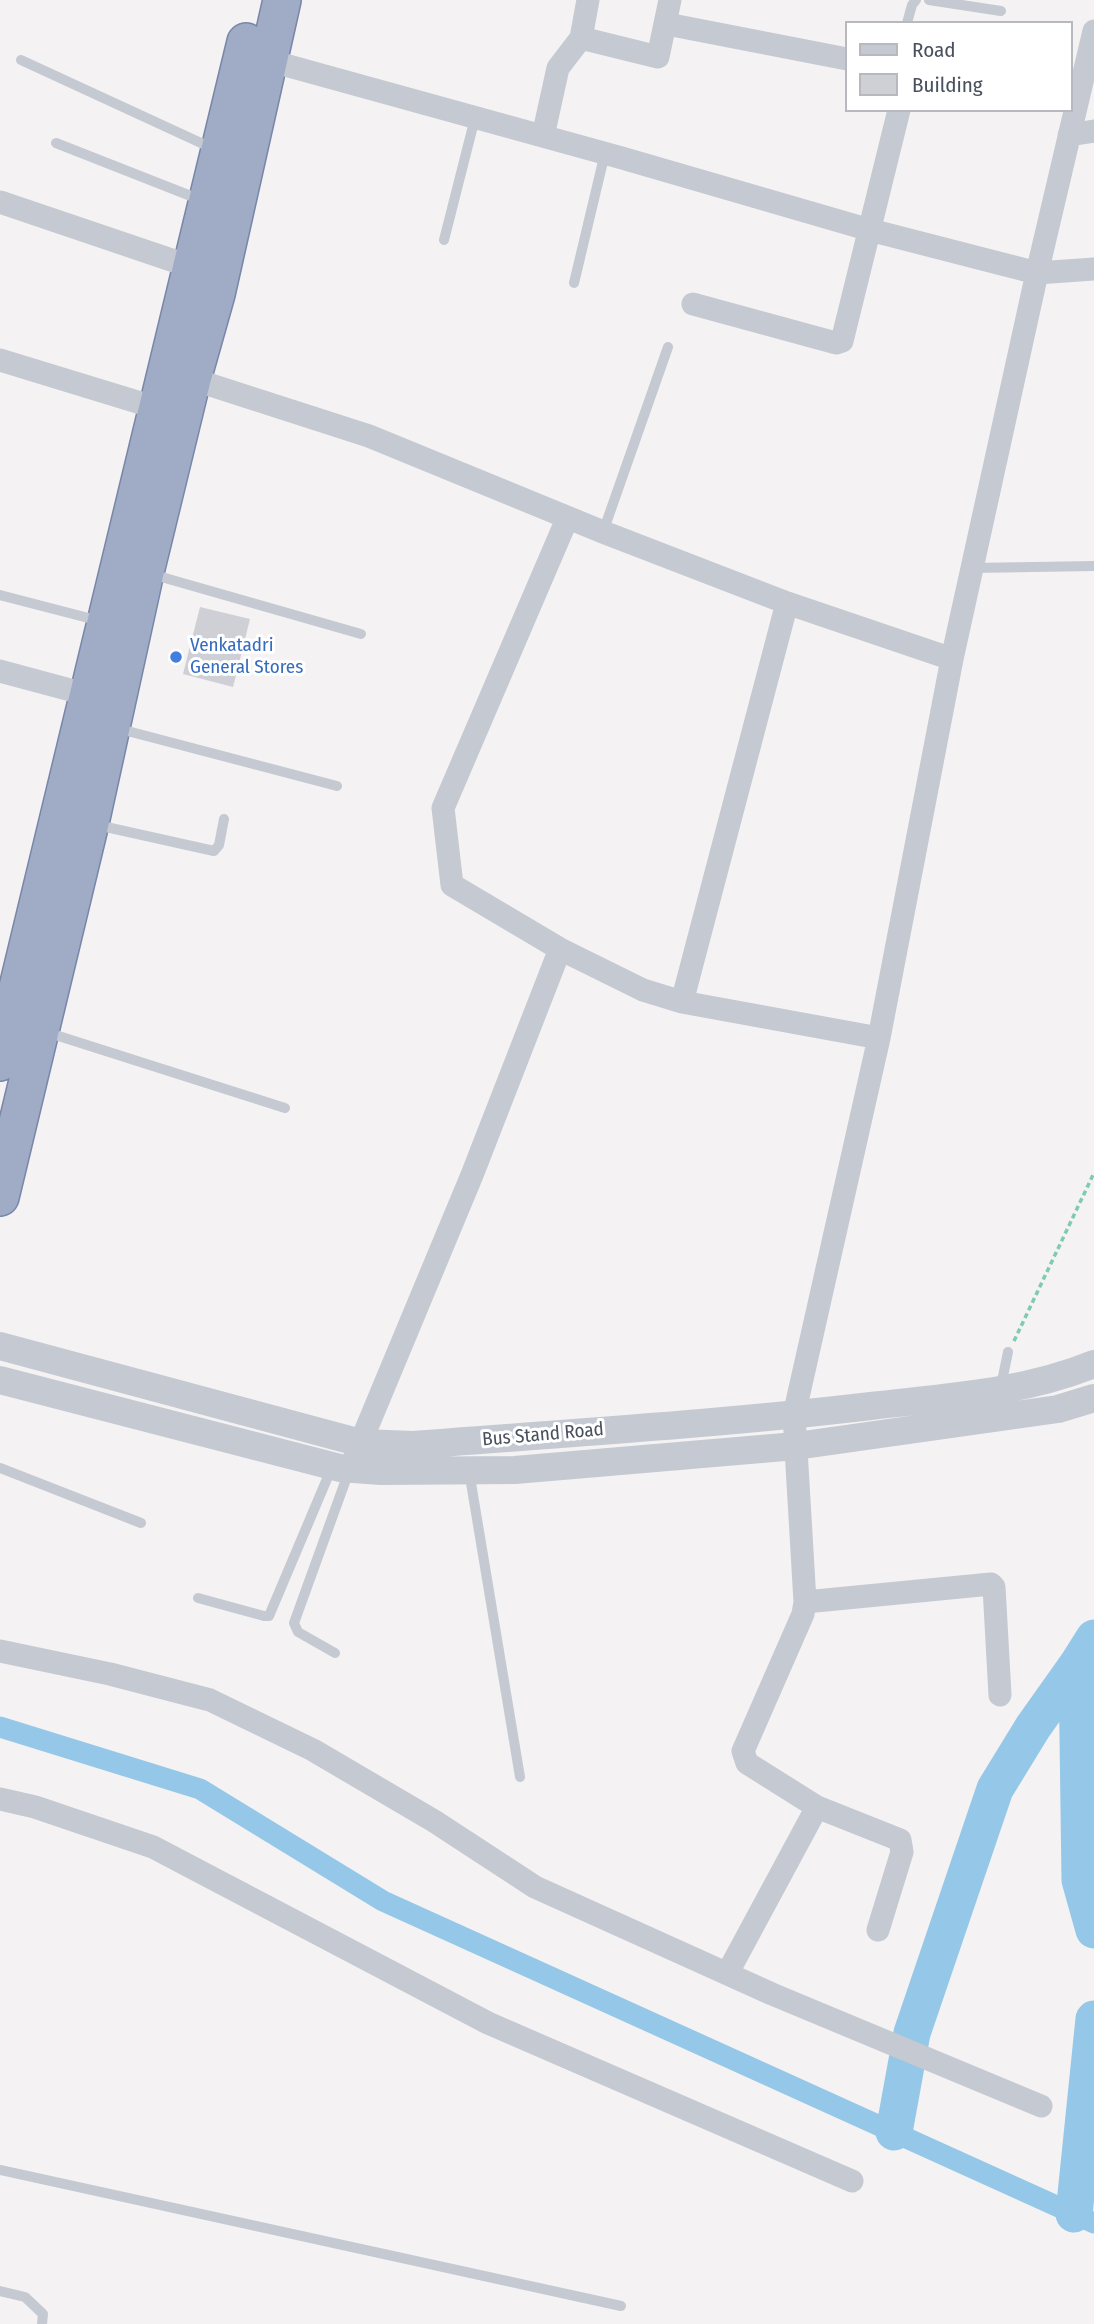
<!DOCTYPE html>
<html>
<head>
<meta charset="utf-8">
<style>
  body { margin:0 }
  #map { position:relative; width:1094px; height:2324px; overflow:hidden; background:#f4f2f2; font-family:"Fira Sans Condensed",sans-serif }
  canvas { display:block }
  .legend { position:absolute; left:845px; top:21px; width:228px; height:91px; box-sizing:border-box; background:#fff; border:2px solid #b7b9bf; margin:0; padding:9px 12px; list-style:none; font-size:21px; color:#4a515e }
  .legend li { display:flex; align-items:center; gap:14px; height:35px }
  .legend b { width:35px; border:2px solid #b7b9bf }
</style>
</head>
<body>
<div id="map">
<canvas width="1094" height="2324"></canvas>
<ul class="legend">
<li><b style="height:9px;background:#c4c9d2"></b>Road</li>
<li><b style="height:19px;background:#cfd0d6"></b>Building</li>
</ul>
</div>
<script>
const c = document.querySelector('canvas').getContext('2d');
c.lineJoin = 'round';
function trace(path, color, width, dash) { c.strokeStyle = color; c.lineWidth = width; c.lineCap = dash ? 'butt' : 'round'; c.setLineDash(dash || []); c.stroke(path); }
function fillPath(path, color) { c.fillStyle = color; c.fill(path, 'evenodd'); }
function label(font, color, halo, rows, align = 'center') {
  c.font = font + ' "Fira Sans Condensed",sans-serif'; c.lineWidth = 6; c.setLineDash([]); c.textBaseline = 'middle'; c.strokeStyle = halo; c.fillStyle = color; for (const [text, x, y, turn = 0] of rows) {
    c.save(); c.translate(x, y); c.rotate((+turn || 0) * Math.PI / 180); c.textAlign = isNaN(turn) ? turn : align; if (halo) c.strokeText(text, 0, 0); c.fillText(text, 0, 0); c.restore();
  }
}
trace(new Path2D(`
  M0,1727L200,1789L383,1901L1094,2223`), '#94c7e8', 21);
trace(new Path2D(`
  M1094,1638L1077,1665L1080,1880L1094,1930
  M894,2132L912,2033L995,1789L1033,1727L1077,1665
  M1074,2214L1094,2019`), '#94c7e8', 37);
fillPath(new Path2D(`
  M200,607L250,619L233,687L183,674Z`), '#cfd0d6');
const trunk = new Path2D(`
  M0,1062L246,42
  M0,1197L90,823L145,572L192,379L216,294L282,0`);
trace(trunk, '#7886a9', 40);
trace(new Path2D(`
  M1014,1341L1094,1173`), '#7ecab3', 3.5, [5, 3.5]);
trace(new Path2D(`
  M929,0L1001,11
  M907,23L912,5L916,0
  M21,60L214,149
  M56,143L201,200
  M444,240L475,118
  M574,283L605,153
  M603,532L668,347
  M972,568L1094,566
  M151,574L361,634
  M0,595L100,621
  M116,728L337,786
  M97,825L214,851L219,845L224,819
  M46,1032L285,1108
  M1001,1386L1008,1352
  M0,1468L141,1523
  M469,1471L520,1777
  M198,1598L264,1616H269L332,1467
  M335,1653L298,1632L294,1623L349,1471
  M0,2170L621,2306
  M0,2291L25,2297L43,2314L42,2324`), '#c4c9d2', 10);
trace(new Path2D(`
  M667,24L847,59
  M581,38L658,57L670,0
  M267,60L622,158L870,230L1037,273L1094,269
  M1069,135L1094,131
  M543,136L558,68L581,38L588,0
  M0,202L192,267
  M693,304L836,343L842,341L899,110
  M0,360L157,408
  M192,379L369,436L603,532L787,603L952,659
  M0,671L89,695
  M560,949L452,885L443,808L567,519
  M682,1002L787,603
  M879,1038L952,659L1037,273L1094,31
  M355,1456L472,1175L560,949L643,990L682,1002L879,1038L794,1415L805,1602L803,1614L743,1751L747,1763L817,1807L900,1840L902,1852L878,1930
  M805,1602L991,1584L994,1587L1000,1695
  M0,1651L110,1674L210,1700L313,1750L434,1821L535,1887L772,1994L1041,2106
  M0,1799L35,1807L153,1847L488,2023L852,2181
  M727,1974L817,1807`), '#c4c9d2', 23);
trace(new Path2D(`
  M0,1346L361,1443L413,1445C565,1433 719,1424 871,1406C947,1397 1023,1393 1094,1364
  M0,1380L340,1468L381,1471L515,1470L796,1446L1058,1409L1094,1398`), '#c4c9d2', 28);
trace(trunk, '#a0acc6', 37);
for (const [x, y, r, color] of [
  [176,657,7,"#3f7fe0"]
]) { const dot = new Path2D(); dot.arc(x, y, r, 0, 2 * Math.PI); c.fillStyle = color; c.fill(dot); trace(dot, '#fff', 2.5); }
label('19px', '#366cbe', '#fff', [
  ["Venkatadri",190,646],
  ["General Stores",190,668]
], 'left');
label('19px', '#4a515e', '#fff', [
  ["Bus Stand Road",543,1435,-5]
]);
</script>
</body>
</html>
